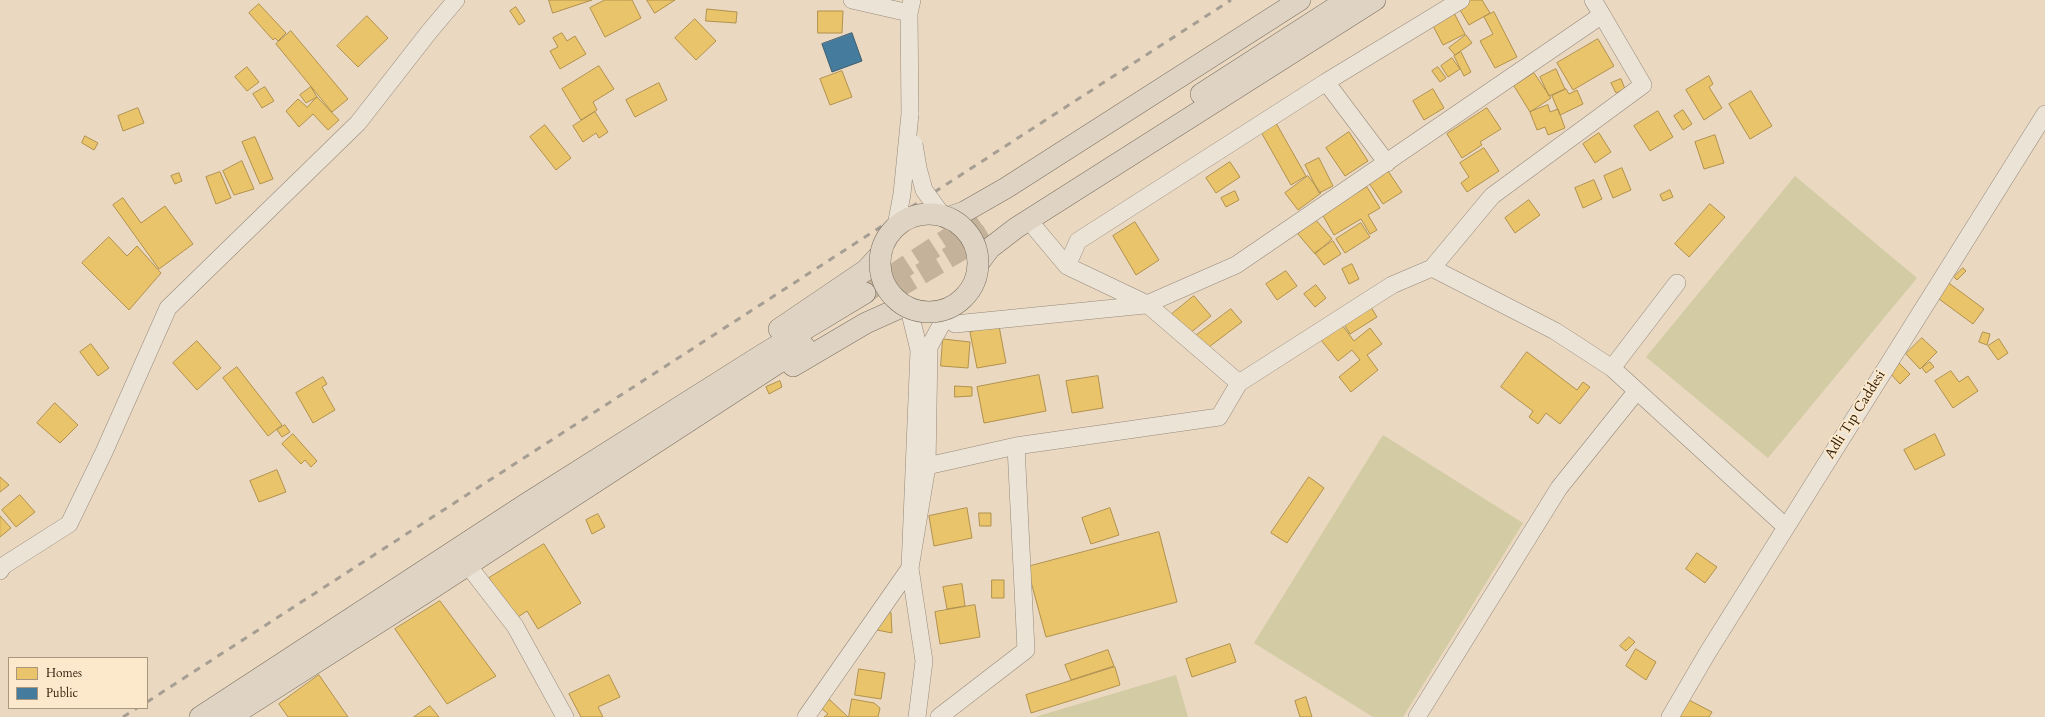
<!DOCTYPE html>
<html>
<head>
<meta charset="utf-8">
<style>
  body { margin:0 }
  #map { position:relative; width:2045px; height:717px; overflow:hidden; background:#ead8c0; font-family:Cardo,serif }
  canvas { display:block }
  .legend { position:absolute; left:8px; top:657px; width:140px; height:52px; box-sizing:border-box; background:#fce8cb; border:1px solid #a9967c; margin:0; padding:5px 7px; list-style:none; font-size:12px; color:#2d1a06 }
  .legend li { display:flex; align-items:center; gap:8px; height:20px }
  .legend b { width:20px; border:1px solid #a9967c }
</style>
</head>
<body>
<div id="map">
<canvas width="2045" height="717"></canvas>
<ul class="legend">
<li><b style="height:11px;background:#e9c46a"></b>Homes</li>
<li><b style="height:11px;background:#457b9d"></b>Public</li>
</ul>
</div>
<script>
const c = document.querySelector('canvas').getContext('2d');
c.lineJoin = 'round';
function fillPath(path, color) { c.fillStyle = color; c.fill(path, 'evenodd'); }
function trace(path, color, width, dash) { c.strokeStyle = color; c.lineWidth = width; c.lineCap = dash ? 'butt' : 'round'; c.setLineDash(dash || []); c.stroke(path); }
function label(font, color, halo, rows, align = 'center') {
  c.font = font + ' Cardo,serif'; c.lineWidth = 4; c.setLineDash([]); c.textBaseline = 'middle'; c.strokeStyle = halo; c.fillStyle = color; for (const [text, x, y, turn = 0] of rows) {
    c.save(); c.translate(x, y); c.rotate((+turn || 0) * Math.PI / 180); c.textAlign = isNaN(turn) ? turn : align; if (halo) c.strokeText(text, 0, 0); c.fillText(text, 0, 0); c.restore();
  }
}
fillPath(new Path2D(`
  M1795,176L1917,278L1768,458L1646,357Z
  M1383,435L1523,523L1403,717H1373L1254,643Z
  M1176,675L1188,717H1035Z`), '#d2cba3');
const homes = new Path2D(`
  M549,0H592L553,13Z
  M605,0H632L641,18L605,37L590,8Z
  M647,0H675L655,13Z
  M1465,0H1482L1490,13L1469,25L1457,5Z
  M259,4L286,33L278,41L275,38L273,40L249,13Z
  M516,7L525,21L519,25L510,11Z
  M707,9L737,12L736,23L706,21Z
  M818,11H843L842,33H818Z
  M1494,12L1517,57L1495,68L1480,41L1493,34L1484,17Z
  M1454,13L1465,34L1443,45L1432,24Z
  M367,16L388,38L358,67L337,46Z
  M695,19L716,41L696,60L675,38Z
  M291,31L348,99L332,112L276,44Z
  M562,33L567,41L575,36L586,54L560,69L550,51L558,47L553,38Z
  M1466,35L1472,43L1455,55L1449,48Z
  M1598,39L1614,66L1573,90L1557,63Z
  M1461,52L1471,72L1464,76L1454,56Z
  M1452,58L1460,69L1448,77L1441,66Z
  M599,66L614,89L593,102L597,110L581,120L562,89Z
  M247,67L259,82L247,91L235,77Z
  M1438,67L1446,78L1440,82L1432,71Z
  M1556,69L1565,89L1549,96L1540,77Z
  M842,71L852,97L830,105L820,79Z
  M1534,73L1551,98L1530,112L1514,86Z
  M1709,76L1713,84L1709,87L1722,108L1704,120L1686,90Z
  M1621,79L1625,89L1616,93L1611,83Z
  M659,83L667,100L635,117L626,100Z
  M265,87L274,101L262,108L253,94Z
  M311,87L317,97L306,103L300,95Z
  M1433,89L1444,108L1424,120L1413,101Z
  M1566,89L1569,94L1577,90L1583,104L1560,115L1552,96Z
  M1751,91L1772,126L1750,139L1729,104Z
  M317,97L339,120L328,130L313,114L299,127L286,111L298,99L307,107Z
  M1548,105L1550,112L1558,109L1565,128L1548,135L1545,127L1537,130L1530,112Z
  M138,108L144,123L123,131L118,116Z
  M1487,108L1501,129L1480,142L1482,145L1462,158L1447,134Z
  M1683,110L1692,124L1683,130L1674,116Z
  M1658,111L1673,137L1650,151L1634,126Z
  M595,112L608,132L599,138L596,133L583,142L573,126Z
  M1276,123L1306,176L1291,185L1261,132Z
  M545,125L571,158L556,170L530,137Z
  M1349,132L1368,161L1345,176L1326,148Z
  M1599,133L1611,152L1595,163L1583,144Z
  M1715,135L1724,163L1704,169L1695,142Z
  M85,136L98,143L94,150L82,143Z
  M255,137L273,179L260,184L242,142Z
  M1484,148L1499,171L1467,192L1461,183L1469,177L1460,163Z
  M1319,158L1333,186L1319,193L1305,165Z
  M242,161L254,189L234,195L223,171Z
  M1230,162L1240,177L1216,193L1206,178Z
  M1622,168L1631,190L1613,198L1604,176Z
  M1388,171L1402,192L1383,204L1369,183Z
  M220,172L231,198L216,204L206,177Z
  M179,173L182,181L175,184L171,176Z
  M1308,176L1321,193L1298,210L1285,193Z
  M1594,180L1602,199L1583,208L1575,188Z
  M1367,187L1380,208L1368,215L1377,230L1370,234L1361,219L1334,235L1322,214Z
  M1670,190L1673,197L1663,201L1660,195Z
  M1235,191L1239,200L1226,207L1221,198Z
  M123,198L141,223L165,206L193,244L159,269L113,205Z
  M1529,200L1540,215L1515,233L1505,218Z
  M1710,204L1725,217L1689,257L1675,244Z
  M1315,219L1332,239L1315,254L1298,234Z
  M1135,222L1159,260L1136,275L1113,236Z
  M1361,223L1370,237L1345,253L1336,239Z
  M109,237L127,256L137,246L161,273L129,310L82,263Z
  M1333,241L1341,254L1324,265L1315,253Z
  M1352,264L1359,279L1349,284L1342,269Z
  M1963,268L1966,271L1957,280L1954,277Z
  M1286,271L1297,286L1277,300L1266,284Z
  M1946,281L1984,309L1973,324L1935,296Z
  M1316,285L1326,298L1315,307L1304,294Z
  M1194,296L1211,316L1189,334L1172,314Z
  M1369,304L1377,317L1350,334L1342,321Z
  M1231,309L1242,322L1205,350L1194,337Z
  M1342,325L1354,341L1370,328L1382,344L1367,355L1378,370L1351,392L1339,377L1360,360L1352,350L1338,361L1321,340Z
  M999,326L1006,363L977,368L970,332Z
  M1983,332L1990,334L1987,345L1979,342Z
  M1922,338L1937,352L1920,369L1906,354Z
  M943,339L970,342L968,368L941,366Z
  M1999,339L2008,353L1998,360L1988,346Z
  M197,341L221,368L197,390L173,363Z
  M91,344L109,368L98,376L80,352Z
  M1527,352L1577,390L1583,382L1590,387L1560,424L1546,413L1538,424L1529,417L1533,411L1501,387Z
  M1930,362L1934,367L1926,373L1922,368Z
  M1899,363L1910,374L1900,384L1889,372Z
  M237,367L282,425L268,436L223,378Z
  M1951,371L1959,382L1968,376L1978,391L1953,408L1935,381Z
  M1039,375L1046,411L984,423L977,387Z
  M1098,376L1103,408L1072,413L1066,381Z
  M323,377L327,384L322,387L335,410L313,423L296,393Z
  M780,381L782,387L769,394L766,387Z
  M955,386L972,387V396L955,397Z
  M55,403L78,425L60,443L37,423Z
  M285,425L290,432L282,437L277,430Z
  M293,434L317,461L311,467L305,460L301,464L282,444Z
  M1935,434L1945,455L1915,470L1904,450Z
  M277,470L286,492L259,502L250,481Z
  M0,477L9,485L0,492Z
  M1309,477L1324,488L1287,543L1271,533Z
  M20,495L35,512L16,527L2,510Z
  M967,508L972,538L934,546L929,516Z
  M1110,508L1119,535L1091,544L1082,518Z
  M979,513H991V526H980Z
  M598,514L605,527L592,534L586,520Z
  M0,516L11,528L0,537Z
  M1159,532L1177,602L1046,637L1027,567Z
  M544,544L581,603L538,629L527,611L515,619L489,578Z
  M1697,553L1717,567L1705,583L1686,569Z
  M992,580H1004V598H992Z
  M962,584L965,606L947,609L943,587Z
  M440,601L496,676L447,704L395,629Z
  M975,605L980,637L940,644L935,612Z
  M891,613L892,633L877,630L883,615Z
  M1629,637L1635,642L1626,651L1620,646Z
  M1230,644L1236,662L1192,677L1186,659Z
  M1636,649L1656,662L1646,680L1626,666Z
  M1108,650L1114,666L1071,680L1065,665Z
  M1115,667L1120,685L1031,713L1026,695Z
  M859,669L885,673L881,699L855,695Z
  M319,675L348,717H288L279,704Z
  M609,675L620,697L598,707L603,717H581L569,694Z
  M1306,697L1312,717H1300L1295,701Z
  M827,699L830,700L848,717H824L828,714L820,707Z
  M852,699L874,703L880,708L878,717H849Z
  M1687,699L1712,712L1709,717H1678Z
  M430,706L439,717H414Z`);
fillPath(homes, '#e9c46a');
trace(homes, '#b1914c', 1);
const public = new Path2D(`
  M852,33L862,61L832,72L822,44Z`);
fillPath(public, '#457b9d');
trace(public, '#3e5e70', 1);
trace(new Path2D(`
  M894,290L988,234
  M865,293L978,219`), '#c4b29b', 21, [21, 10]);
const minor = new Path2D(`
  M852,0L909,13
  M1593,0L1602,15
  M1602,15L1643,85L1492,196L1432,268L1392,285L1239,383L1147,304L1236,265Z
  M1326,82L1387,163
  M910,114L909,13L912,0
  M1036,229L1067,266
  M1432,268L1555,331L1612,368L1786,527
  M1147,304L1067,266L1078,241L1326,82L1461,0
  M909,309L919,350L910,568L927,466L929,347L940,327L956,305
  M955,324L1145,305
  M1612,368L1677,283
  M927,466L1016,446L1219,417L1239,383
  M460,555L515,626L565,717
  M910,568L924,661L917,717
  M0,571L3,566L69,524L104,452L168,308L358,123L429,32L456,0
  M806,717L910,568
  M939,717L1026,650L1016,446
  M1417,717L1559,488L1636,392
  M1670,717L1708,652L2045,114`);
const major = new Path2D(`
  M1201,94L1347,0
  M947,218L964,212L1006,188L1300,0
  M978,264L990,248L1016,228L1375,0
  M779,329L866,270L880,255
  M793,366L866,323L904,306
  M200,717L526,504L762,355L865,293
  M230,717L428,591L804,346`);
trace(minor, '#95897a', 18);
trace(major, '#7b7061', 22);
trace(minor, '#ece3d7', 17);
trace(major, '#dfd3c3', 21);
trace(new Path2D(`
  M147,702L1231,0
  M123,717L137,708`), '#a69e93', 3, [7, 7]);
const minorBridge = new Path2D(`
  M914,144L918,168L924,190L942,215
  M896,226L902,194L910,114`);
const majorBridge = new Path2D(`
  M880 263a49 49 0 1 1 98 0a49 49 0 1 1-98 0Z`);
trace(minorBridge, '#95897a', 18, []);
trace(majorBridge, '#7b7061', 22, []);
trace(minorBridge, '#ece3d7', 17);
trace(majorBridge, '#dfd3c3', 21);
label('14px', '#2d1a06', '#fce8cb', [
  ["Adli Tıp Caddesi",1856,415,-58]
]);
</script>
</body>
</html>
